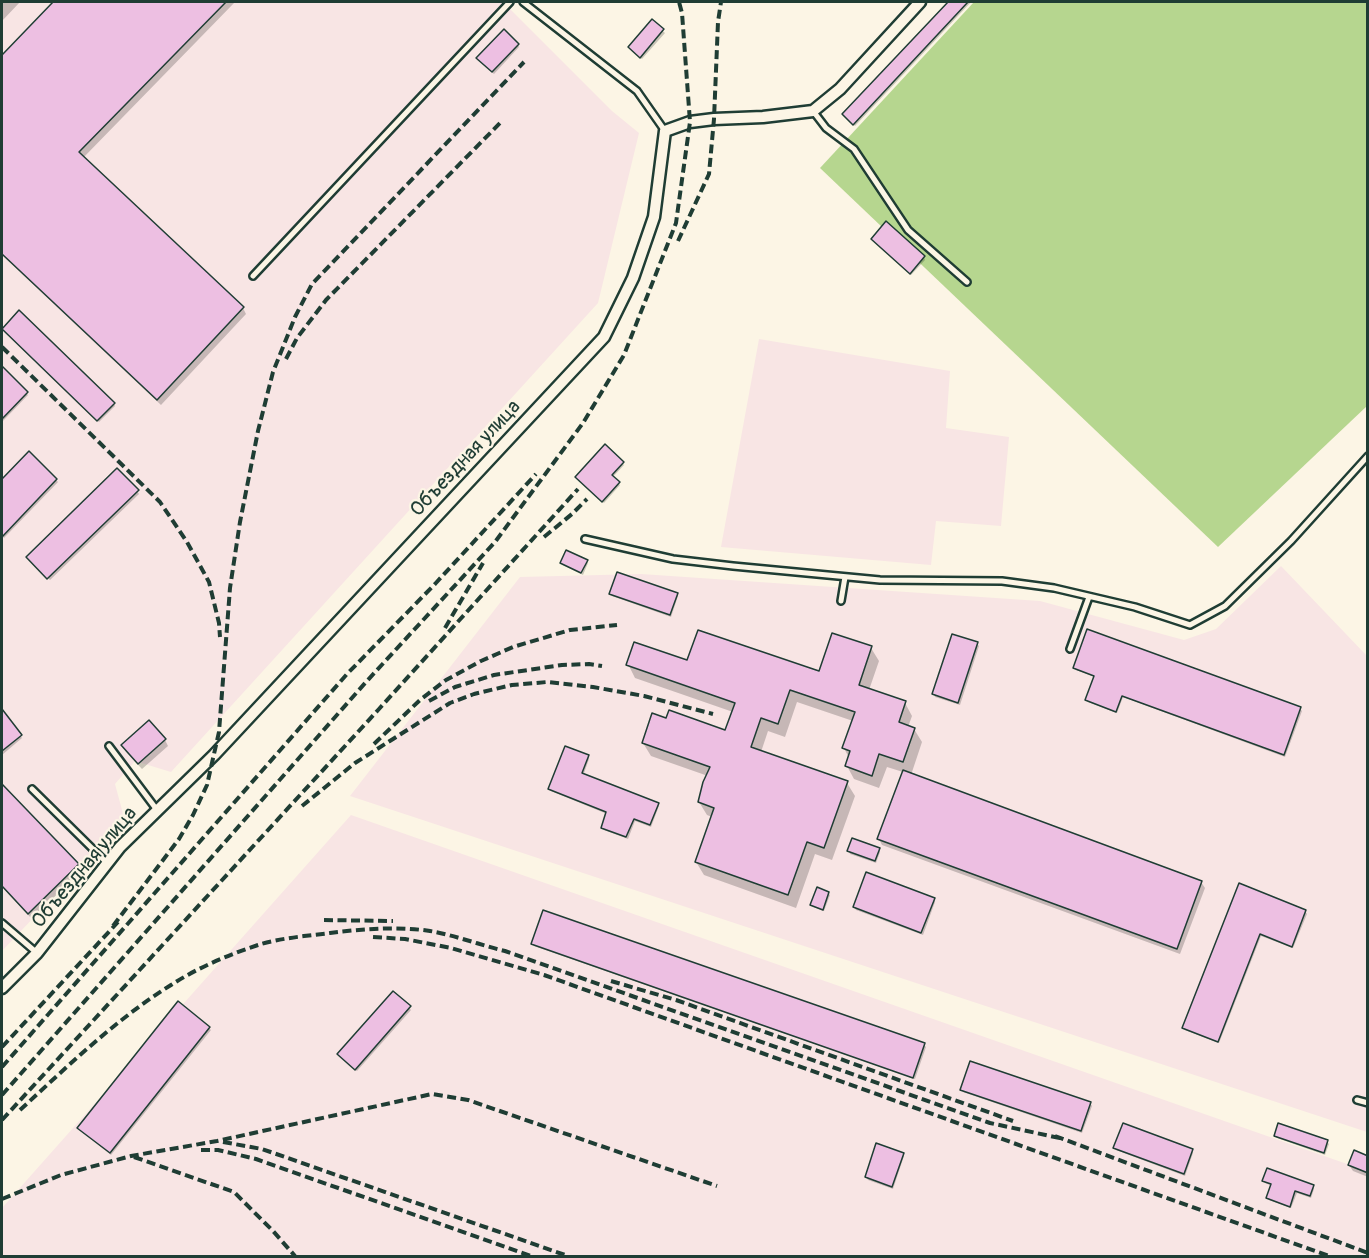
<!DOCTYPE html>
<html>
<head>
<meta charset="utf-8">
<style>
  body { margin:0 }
  #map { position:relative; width:1369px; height:1258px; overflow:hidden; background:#fcf5e5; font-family:Pangolin,sans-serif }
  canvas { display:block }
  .frame { position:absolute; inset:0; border:3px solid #1f3d34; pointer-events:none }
</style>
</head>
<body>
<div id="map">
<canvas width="1369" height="1258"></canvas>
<div class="frame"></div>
</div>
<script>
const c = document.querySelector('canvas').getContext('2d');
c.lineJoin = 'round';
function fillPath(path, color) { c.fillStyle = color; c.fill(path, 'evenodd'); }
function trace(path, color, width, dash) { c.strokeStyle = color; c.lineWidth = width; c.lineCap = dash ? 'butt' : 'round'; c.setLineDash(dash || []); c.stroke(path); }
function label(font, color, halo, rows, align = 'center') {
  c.font = font + ' Pangolin,sans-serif'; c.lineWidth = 4.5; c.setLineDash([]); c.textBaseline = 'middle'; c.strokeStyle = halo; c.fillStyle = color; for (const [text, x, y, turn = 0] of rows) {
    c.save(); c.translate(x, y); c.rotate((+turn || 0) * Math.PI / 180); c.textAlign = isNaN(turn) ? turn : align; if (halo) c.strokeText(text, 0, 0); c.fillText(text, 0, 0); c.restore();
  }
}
fillPath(new Path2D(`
  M2,2H503L612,111L639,133L598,303L171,772L135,761L115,784L125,821L2,951Z
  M759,339L950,371L946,428L1009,437L1001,526L936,521L931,565L721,547Z
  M1281,566L1367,656V1132L350,796L520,577L641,574L1040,601L1184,640L1216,629Z
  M351,815L1367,1171V1256H2V1208Z`), '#f8e5e4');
fillPath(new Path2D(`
  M974,2H1367V406L1218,547L820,168Z`), '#b6d68f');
fillPath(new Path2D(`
  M2,2H20L2,21Z
  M56,2H235L83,158L243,308L246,314L161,405L2,255V57Z
  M951,2H971L855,126L844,115Z
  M652,21L665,33L642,59L631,50Z
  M518,45L519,47L494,74L480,61Z
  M874,241L924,257L925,260L911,275Z
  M5,331L114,404L115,406L99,422Z
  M2,368L28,395L2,422Z
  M29,453L58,482L4,538L2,536V481Z
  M622,463L624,465L612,478L620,485L604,503L577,477Z
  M137,491L139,494L50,580L30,560Z
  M587,561L588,563L583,575L563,565L561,563Z
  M611,594H677L678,596L671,617L612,596Z
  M977,644L979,646L960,705L935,697L934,694Z
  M871,648L879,661L869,690L905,703L912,716L908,727L914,729L922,742L911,775L1201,882L1205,888L1180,954L882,845L879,839L903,772L887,767L879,788L854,779L847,766L849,758L844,748L853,721L797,702L785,737L768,731L761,752L847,783L855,796L832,860L815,854L796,908L704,875L696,862L712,817L707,815L699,802L708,776L651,756L643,743L667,720L726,732L733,712L635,678L628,664L688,662L820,673Z
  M1075,668L1300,709L1302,711L1285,757L1123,697L1117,713L1088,702L1087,700L1095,677L1076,670Z
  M2,711L22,738L2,755Z
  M149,722L165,740L168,746L142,769L126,752L123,746Z
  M588,756L589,759L583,776L658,804L659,806L651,827L635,821L628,839L604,830L602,827L607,814L551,791L549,789Z
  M2,786L78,865L81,871L32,919L2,887Z
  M879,849L880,852L876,863L850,854L849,851Z
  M1239,885L1305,911L1307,914L1293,948L1261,936L1219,1043L1185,1030L1183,1027Z
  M828,893L830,895L824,911L814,907L812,905Z
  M934,899L935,902L923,935L856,910L854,907Z
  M533,944L924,1045L926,1047L915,1079L534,946Z
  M394,993L411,1010L357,1071L341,1057Z
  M179,1003L211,1030L111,1155L81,1131Z
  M962,1090L1090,1103L1092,1106L1082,1133L963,1092Z
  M1275,1136L1327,1142L1329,1144L1325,1155L1277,1138Z
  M1115,1148L1192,1150L1193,1153L1185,1176L1116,1150Z
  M903,1154L904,1156L893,1189L868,1180L866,1177Z
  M1368,1157V1177L1353,1171L1349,1165Z
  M1264,1181L1313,1186L1314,1189L1311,1198L1297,1193L1291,1208L1269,1200L1268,1198L1272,1186L1265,1183Z`), '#0003');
const building = new Path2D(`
  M53,2H226L79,152L244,307L157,400L2,254V55Z
  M948,2H968L853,125L842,114Z
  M652,19L664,29L640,58L628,47Z
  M504,29L519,44L492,72L476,58Z
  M886,221L925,256L910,274L871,239Z
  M19,310L115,403L97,421L2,329Z
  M2,366L28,392L2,419Z
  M605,444L624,462L612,475L620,482L602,502L575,477Z
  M29,451L57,479L2,537V479Z
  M117,468L139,490L47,579L26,557Z
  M566,550L588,560L581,573L560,563Z
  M617,572L678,593L670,615L609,594Z
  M1087,629L1301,707L1284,755L1122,696L1116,712L1085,700L1094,676L1073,668Z
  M698,630L819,671L832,633L872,646L859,685L906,701L899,722L915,728L903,762L879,754L872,776L845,766L850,751L842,748L855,712L790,690L778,724L761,718L751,747L848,781L824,848L807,842L788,895L695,862L714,808L698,802L703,782L710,767L642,743L652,713L666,718L669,710L725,730L735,703L626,665L634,642L687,660Z
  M952,634L978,642L958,703L932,694Z
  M2,709L22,735L2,751Z
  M149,720L166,739L138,764L121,745Z
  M565,746L589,755L582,773L659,803L650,825L634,819L626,837L601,828L606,812L548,789Z
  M903,770L1202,881L1177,949L877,839Z
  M2,784L79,864L28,914L2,886Z
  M852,838L880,848L875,861L847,851Z
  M866,872L935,898L921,933L853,907Z
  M1239,883L1306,910L1292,947L1260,934L1218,1042L1182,1028Z
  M817,887L829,892L823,910L810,905Z
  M543,910L925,1043L913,1078L531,944Z
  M393,991L411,1006L355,1070L337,1054Z
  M178,1001L210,1027L110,1153L77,1128Z
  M970,1061L1091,1102L1081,1131L960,1090Z
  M1123,1123L1193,1149L1184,1174L1113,1148Z
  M1278,1123L1328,1140L1324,1153L1274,1136Z
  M876,1143L904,1153L892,1187L865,1177Z
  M1354,1150L1368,1156V1173L1348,1165Z
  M1267,1168L1314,1185L1310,1196L1295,1191L1290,1207L1266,1198L1271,1184L1262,1181Z`);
fillPath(building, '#edbfe2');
trace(building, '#1f3d34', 1.5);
const service = new Path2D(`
  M523,2L637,91L665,131
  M813,111L826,128L854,149L908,230L967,282
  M253,276L510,2
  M585,539L673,559L733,566L880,580L1002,581L1054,588L1135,607L1190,625L1225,606L1291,541L1368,456
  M841,601L845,577
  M1070,649L1089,597
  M109,746L157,810
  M32,789L107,863
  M2,923L37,953
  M1357,1100L1368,1103`);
const minor = new Path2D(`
  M2,988L37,953L120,847L214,755L604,337L633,278L654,217L665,131L690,122L714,119L763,117L813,111L840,89L920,2`);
trace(service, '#1f3d34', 10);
trace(minor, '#1f3d34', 15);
trace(service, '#fcf5e5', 5);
trace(minor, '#fcf5e5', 10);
trace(new Path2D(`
  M678,241L709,174L714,119L718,22L721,2
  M2,347L160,502L187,542L209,582L219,623L220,637
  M286,359L297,338L326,300L501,122
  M544,537L572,514L587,499
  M445,628L483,563
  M429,701L455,687L494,675L562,665L589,664L602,666
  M374,744L420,700L446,680L481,661L513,647L570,630L617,625
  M302,806L355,763L450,703L474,694L512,685L547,682L593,687L644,696L713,714
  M324,920L393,921
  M113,926L179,839L193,815L207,785L219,732L230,588L240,522L258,431L273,372L295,317L312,284L524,62
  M373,937L405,939L451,948L544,975L1329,1256
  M611,981L676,1000L1013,1121
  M2,1047L118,922
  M2,1067L347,674L435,584L536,474
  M2,1095L366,682L495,542L583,423L624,355L676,223L690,122L682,13L679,2
  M20,1110C68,1066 115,1020 171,985C197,968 228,955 258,945C280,938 306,936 330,933C362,929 397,926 430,931C454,935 480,945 505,951L990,1123L1064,1139
  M2,1120L379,709L578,489
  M1055,1136L1368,1253
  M223,1142L262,1149L568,1256
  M201,1150H218L256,1159L531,1256
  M134,1157L234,1192L273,1231L295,1256
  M2,1199L61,1175L131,1156L217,1141L432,1094L468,1100L717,1186`), '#1f3d34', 4, [9, 4.5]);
label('20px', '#1f3d34', '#fcf5e5', [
  ["Объездная улица",466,459,-47],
  ["Объездная улица",85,868,-50]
]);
</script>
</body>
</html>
